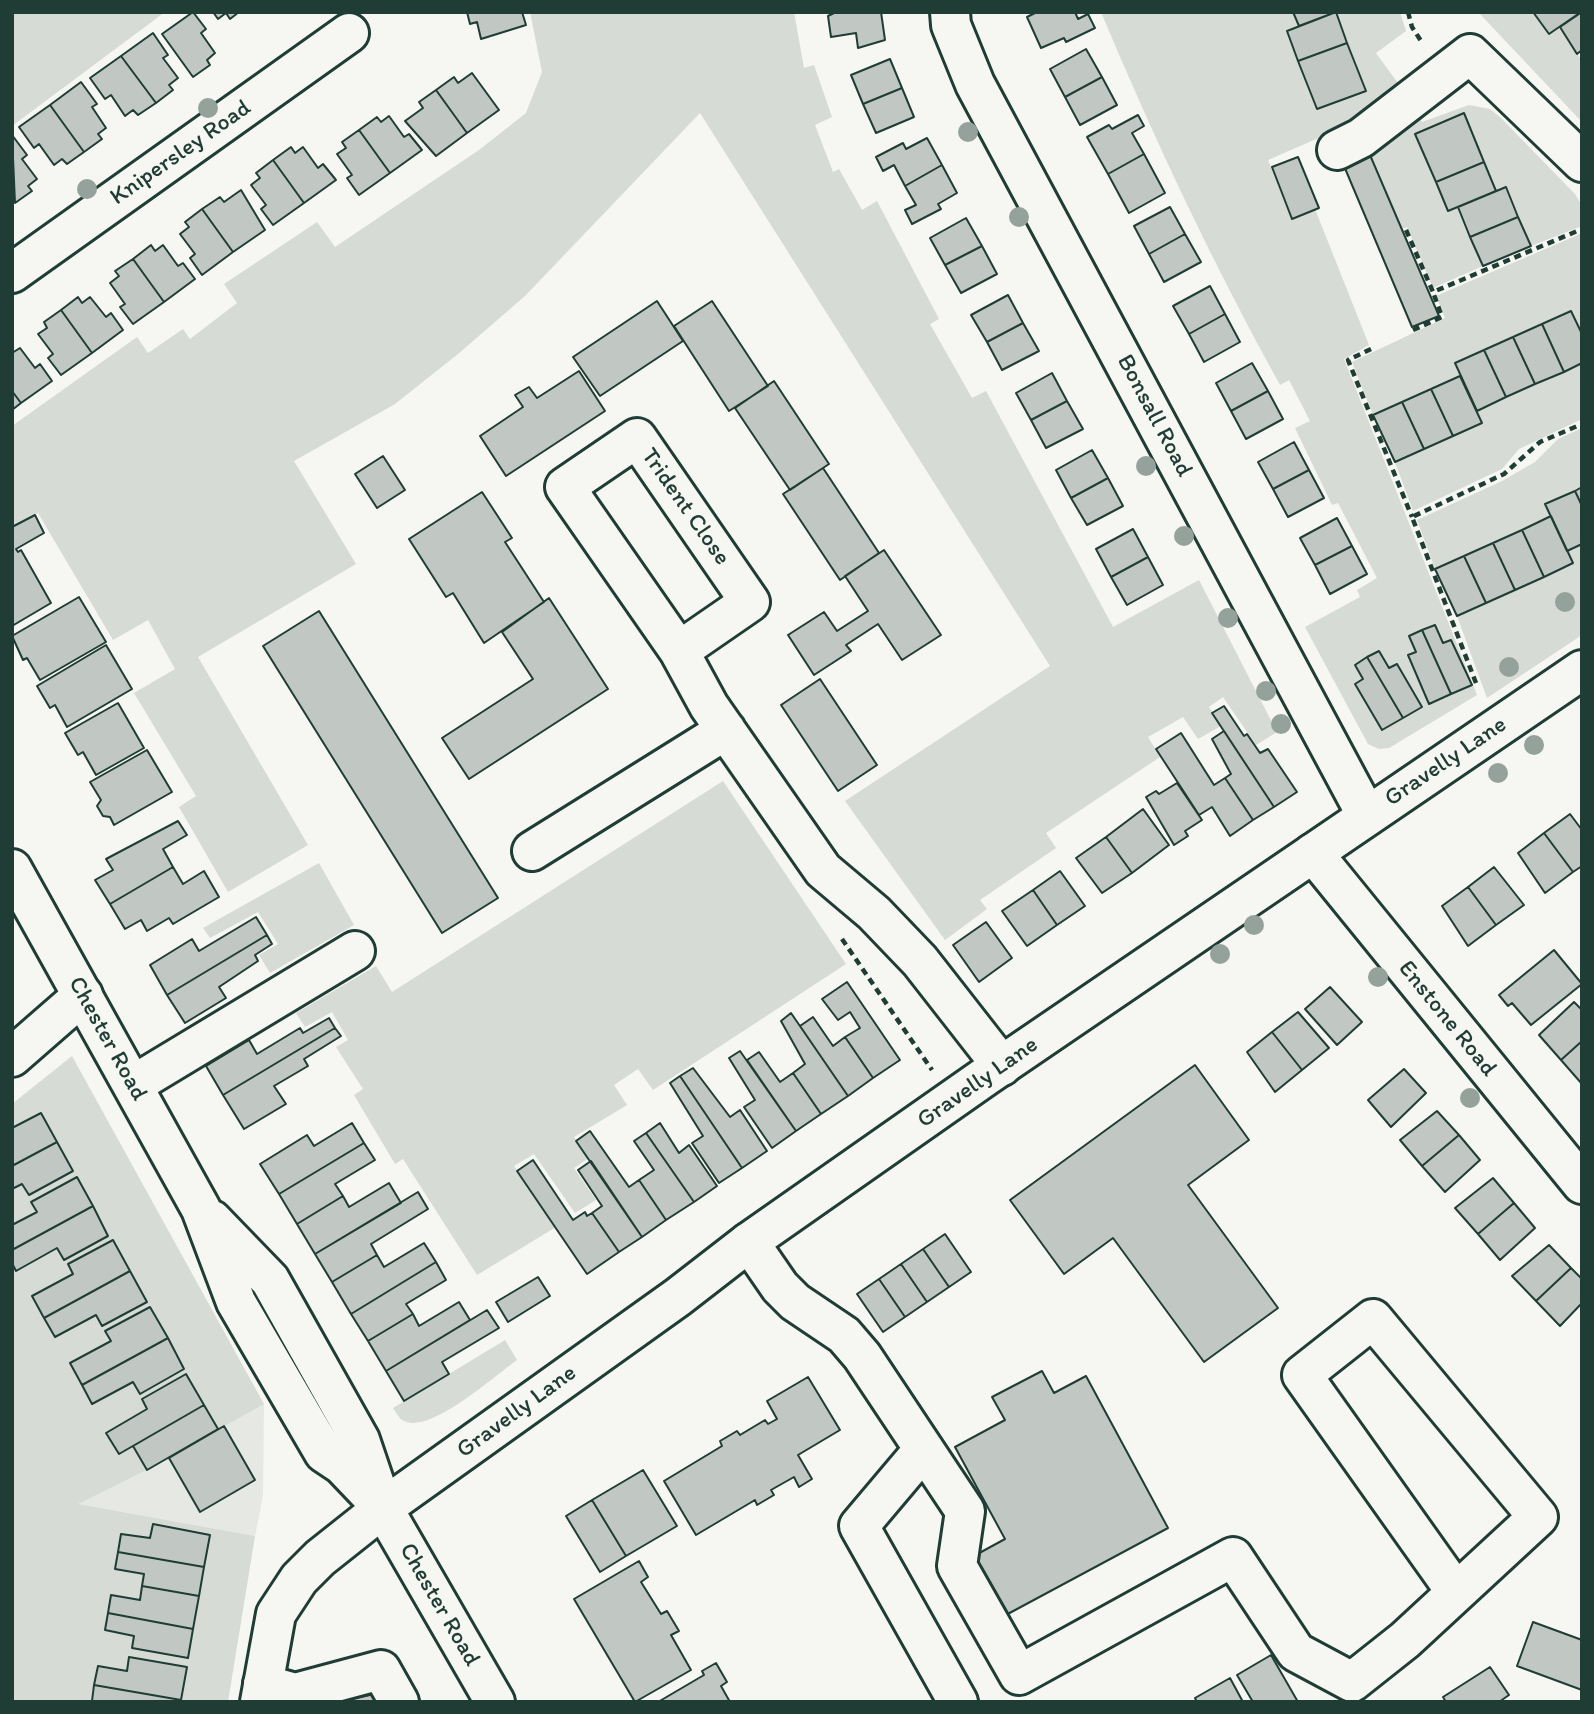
<!DOCTYPE html>
<html>
<head>
<meta charset="utf-8">
<style>
  body { margin:0 }
  #map { position:relative; width:1594px; height:1714px; overflow:hidden; background:#f6f6f2; font-family:Itim,sans-serif }
  canvas { display:block }
  .frame { position:absolute; inset:0; border:14px solid #1f3d34; pointer-events:none }
</style>
</head>
<body>
<div id="map">
<canvas width="1594" height="1714"></canvas>
<div class="frame"></div>
</div>
<script>
const c = document.querySelector('canvas').getContext('2d');
c.lineJoin = 'round';
function fillPath(path, color) { c.fillStyle = color; c.fill(path, 'evenodd'); }
function trace(path, color, width, dash) { c.strokeStyle = color; c.lineWidth = width; c.lineCap = dash ? 'butt' : 'round'; c.setLineDash(dash || []); c.stroke(path); }
function label(font, color, halo, rows, align = 'center') {
  c.font = font + ' Itim,sans-serif'; c.lineWidth = 5; c.setLineDash([]); c.textBaseline = 'middle'; c.strokeStyle = halo; c.fillStyle = color; for (const [text, x, y, turn = 0] of rows) {
    c.save(); c.translate(x, y); c.rotate((+turn || 0) * Math.PI / 180); c.textAlign = isNaN(turn) ? turn : align; if (halo) c.strokeText(text, 0, 0); c.fillText(text, 0, 0); c.restore();
  }
}
fillPath(new Path2D(`
  M264,1404L263,1496L255,1536L77,1504L147,1470Z`), '#e6e8e4');
fillPath(new Path2D(`
  M12,12H165L12,126Z
  M530,12H794L804,68L814,65L832,117L815,125L833,172L839,169L862,210L877,201L939,319L930,324L972,398L986,391L1113,627L1199,580L1277,732L1256,745L1223,697L1209,707L1221,726L1198,739L1183,717L1148,737L1160,757L1046,833L1056,848L980,900L987,909L945,940L845,801L1050,666L700,113L525,296L458,354L395,404L294,461L356,564L198,657L308,845L228,892L179,807L196,796L134,693L175,669L148,620L113,640L38,513L12,527V426L137,337L148,353L183,329L190,339L237,303L224,284L317,222L335,247L479,150L526,113L542,72Z
  M1101,12H1293L1299,26L1287,31L1318,109L1366,91L1336,12H1400L1406,31L1376,53L1403,90L1346,126L1268,160L1292,218L1315,209L1369,345L1344,359L1477,695L1389,748L1379,749L1368,744L1305,627L1360,597L1357,590L1377,578L1338,503L1332,505L1295,428L1310,421L1289,380L1280,385C1213,264 1154,139 1101,12Z
  M1478,12H1533L1549,34L1560,27L1582,61V122Z
  M1469,105L1490,109L1500,117L1575,194L1581,204L1582,226L1531,246L1506,188L1496,191L1464,114L1416,134L1448,211L1458,207L1483,266L1433,288L1407,227L1402,229L1369,150L1418,112L1422,122Z
  M1580,234L1582,334L1571,311L1455,364L1460,376L1373,415L1352,362L1445,318L1436,296Z
  M1582,363V419L1519,449L1502,469L1413,511L1395,462L1482,423L1477,411Z
  M1582,428V487L1546,504L1551,516L1435,569L1417,520L1502,481L1535,462L1558,439Z
  M1582,544V635L1487,698L1457,616L1573,563L1567,551Z
  M723,781L846,964L653,1090L638,1069L614,1085L627,1105L574,1137L589,1158L574,1168L596,1200L575,1213L534,1154L514,1166L556,1227L477,1275L403,1159L395,1164L354,1095L363,1089L336,1047L348,1040L332,1012L305,1027L296,1013L376,966L392,992Z
  M319,863L354,925L270,973L259,955L278,944L258,912L210,938L203,928Z
  M72,1056L264,1404L147,1470L78,1504L255,1536L228,1702H12V1104Z
  M505,1340L517,1360C494,1376 431,1434 404,1421C399,1419 396,1412 393,1408Z`), '#d6dbd6');
const building = new Path2D(`
  M193,12L206,29L201,33L215,53L207,60L210,65L193,77L162,34Z
  M213,12H239L230,19L226,13L218,19Z
  M467,12H522L526,25L481,39L477,22L470,24Z
  M836,12H881L885,40L858,48L856,33L831,37L828,16Z
  M1037,12H1075L1078,19L1088,14L1095,28L1066,42L1064,38L1041,48L1027,17Z
  M1293,12H1336L1299,26Z
  M1336,12L1347,43L1298,61L1287,31Z
  M1533,12H1581L1549,34Z
  M1582,12V50L1577,54L1560,27Z
  M153,33L168,55L163,58L178,78L169,85L173,90L156,103L121,56Z
  M1347,43L1366,91L1317,109L1298,61Z
  M1086,49L1102,77L1065,97L1050,69Z
  M121,56L156,103L138,115L133,110L125,116L111,95L105,99L90,78Z
  M890,59L902,88L863,104L851,75Z
  M472,73L499,110L467,133L436,90L454,77L458,83Z
  M1102,77L1117,105L1080,125L1065,97Z
  M81,82L97,104L92,107L106,128L98,134L102,139L84,152L50,105Z
  M902,88L914,117L876,133L863,104Z
  M436,90L467,133L436,156L405,121L423,108L419,102Z
  M50,105L84,152L67,164L62,159L54,165L39,144L34,148L19,127Z
  M1464,113L1484,162L1436,182L1415,134Z
  M1138,115L1144,126L1132,133L1144,154L1108,174L1087,137L1109,125L1112,129Z
  M389,116L404,137L409,134L422,150L390,173L359,130L377,117L381,122Z
  M359,130L390,173L359,195L347,178L352,175L337,154L346,148L342,142Z
  M12,135L27,155L22,159L37,179L28,186L32,191L15,203Z
  M927,138L942,165L905,186L894,165L883,171L876,157L903,143L906,149Z
  M291,147L295,153L303,147L318,168L323,164L336,180L304,203L273,160Z
  M1144,154L1165,193L1129,213L1108,174Z
  M1370,155L1439,316L1412,327L1344,166Z
  M1298,157L1319,208L1292,219L1272,167Z
  M273,160L304,203L273,225L261,209L266,205L251,185L260,178L256,173Z
  M1484,162L1496,191L1448,211L1436,182Z
  M942,165L957,193L938,204L941,209L912,224L905,210L916,205L905,186Z
  M1506,187L1518,217L1470,237L1458,207Z
  M241,190L265,230L233,252L202,209L220,197L224,202Z
  M1170,207L1185,234L1149,254L1134,226Z
  M202,209L233,252L202,275L190,258L195,254L180,234L189,227L185,222Z
  M1518,217L1531,246L1483,266L1470,237Z
  M966,218L982,246L945,265L930,238Z
  M1185,234L1201,262L1164,282L1149,254Z
  M151,245L155,251L163,245L178,266L183,263L195,279L164,302L133,259Z
  M982,246L997,274L961,293L945,265Z
  M133,259L164,302L133,324L120,307L125,304L110,283L119,276L115,271Z
  M1210,286L1225,314L1189,334L1173,306Z
  M1008,295L1023,323L987,342L971,315Z
  M78,297L82,303L90,297L106,317L111,313L123,330L92,353L61,310Z
  M657,301L683,341L600,396L573,357Z
  M712,301L768,386L729,411L674,326Z
  M61,310L92,353L61,375L48,358L53,354L38,334L47,328L44,322Z
  M1571,311L1582,334V363L1564,372L1542,324Z
  M1225,314L1240,342L1204,362L1189,334Z
  M1023,323L1039,351L1002,370L987,342Z
  M1542,324L1564,372L1535,384L1513,337Z
  M1513,337L1535,384L1506,397L1484,350Z
  M20,348L35,368L40,364L52,381L21,403L12,391V353Z
  M1484,350L1506,397L1477,411L1455,363Z
  M1252,363L1268,391L1231,411L1216,383Z
  M579,371L605,411L506,476L480,436L523,407L515,395L529,387L537,398Z
  M1052,373L1067,401L1031,420L1016,393Z
  M1460,376L1482,423L1453,436L1431,389Z
  M774,381L829,464L790,490L735,408Z
  M1431,389L1453,436L1424,449L1402,402Z
  M12,391L21,403L12,410Z
  M1268,391L1283,419L1246,439L1231,411Z
  M1067,401L1083,429L1046,448L1031,420Z
  M1402,402L1424,449L1395,462L1373,415Z
  M1294,442L1309,470L1273,489L1258,462Z
  M1092,450L1108,478L1071,498L1056,470Z
  M383,456L405,490L377,508L355,474Z
  M823,468L879,553L840,580L783,494Z
  M1309,470L1324,498L1288,517L1273,489Z
  M1108,478L1123,506L1087,525L1071,498Z
  M1582,487V506L1575,491Z
  M1575,491L1582,506V544L1567,551L1545,504Z
  M482,492L512,538L505,542L544,602L484,643L453,593L446,597L409,539Z
  M35,515L44,533L16,549L18,552L21,550L51,603L12,626V527Z
  M1551,516L1573,563L1544,577L1522,530Z
  M1337,518L1352,546L1315,565L1300,538Z
  M1133,529L1148,557L1111,577L1096,549Z
  M1522,530L1544,577L1515,590L1493,543Z
  M1493,543L1515,590L1486,603L1464,556Z
  M1352,546L1367,574L1330,594L1315,565Z
  M884,550L941,635L902,660L878,624L846,645L851,651L814,675L788,635L824,612L837,631L868,611L845,576Z
  M1464,556L1486,603L1457,616L1435,569Z
  M1148,557L1163,585L1127,605L1111,577Z
  M79,597L106,642L40,680L27,658L23,660L12,636Z
  M549,598L608,689L469,779L442,738L533,679L502,632Z
  M319,611L498,898L442,933L263,646Z
  M1435,625L1443,643L1451,640L1472,685L1451,694L1422,630Z
  M1422,630L1451,694L1429,704L1408,655L1416,652L1409,636Z
  M106,645L132,689L67,727L55,705L50,708L37,686Z
  M1379,651L1389,668L1397,664L1422,707L1403,718L1367,657Z
  M1367,657L1403,718L1382,730L1355,684L1363,679L1355,665Z
  M820,679L877,765L838,791L781,705Z
  M118,703L144,748L96,775L83,752L78,755L65,733Z
  M1224,706L1244,736L1247,734L1260,753L1268,749L1297,792L1274,807L1212,713Z
  M1224,731L1274,807L1253,820L1225,778L1231,774L1212,739Z
  M1181,733L1214,785L1225,778L1253,820L1230,836L1212,807L1199,815L1156,749Z
  M147,750L172,792L114,825L110,817L103,816L97,806L101,800L90,782Z
  M1177,783L1202,820L1185,831L1188,836L1174,845L1146,797L1156,791L1159,794Z
  M1143,809L1169,845L1132,873L1106,837Z
  M1570,814L1582,830V866L1573,872L1544,833Z
  M178,821L187,835L163,849L173,867L110,904L95,880L113,870L106,859Z
  M1544,833L1573,872L1545,893L1518,853Z
  M1106,837L1132,873L1102,893L1076,858Z
  M173,867L183,884L204,871L219,897L173,924L169,918L147,931L141,920L125,929L110,904Z
  M1494,867L1524,905L1496,925L1468,887Z
  M1060,871L1085,906L1057,925L1033,890Z
  M1468,887L1496,925L1468,946L1442,906Z
  M1033,890L1057,925L1027,946L1002,911Z
  M256,917L267,935L167,995L150,965L192,939L199,951Z
  M986,922L1012,958L979,982L953,945Z
  M267,935L272,944L255,955L258,961L219,987L226,998L185,1023L167,995Z
  M1554,950L1582,984L1531,1025L1512,1003L1508,1006L1499,995Z
  M847,982L900,1060L873,1078L845,1037L860,1028L850,1012L838,1020L822,999Z
  M1330,987L1362,1022L1337,1045L1305,1009Z
  M1574,1002L1582,1010V1041L1561,1060L1539,1035Z
  M1298,1012L1329,1048L1302,1070L1272,1032Z
  M791,1013L848,1096L821,1114L793,1073L805,1064L781,1021Z
  M813,1017L833,1046L845,1037L873,1078L848,1096L800,1026Z
  M329,1018L335,1028L223,1095L206,1066L249,1040L257,1054L300,1028L303,1033Z
  M335,1028L341,1036L304,1059L308,1066L274,1086L286,1104L244,1129L223,1095Z
  M1272,1032L1302,1070L1275,1092L1247,1052Z
  M1582,1041V1084L1561,1060Z
  M740,1051L796,1131L772,1148L744,1107L755,1100L729,1058Z
  M759,1052L780,1082L793,1073L821,1114L796,1131L747,1060Z
  M1195,1065L1249,1140L1188,1185L1278,1308L1204,1362L1113,1238L1064,1274L1010,1200Z
  M693,1068L730,1117L740,1110L767,1151L742,1168L680,1076Z
  M1404,1069L1426,1093L1391,1127L1368,1100Z
  M680,1076L742,1168L719,1183L692,1143L703,1136L670,1083Z
  M1437,1111L1459,1135L1422,1166L1400,1140Z
  M41,1113L57,1142L12,1166V1128Z
  M352,1123L364,1143L279,1194L260,1164L307,1135L314,1146Z
  M660,1123L679,1153L689,1145L717,1186L694,1202L646,1133Z
  M590,1131L629,1187L639,1180L666,1220L642,1237L576,1141Z
  M646,1133L694,1202L666,1220L639,1180L654,1170L634,1141Z
  M1459,1135L1480,1160L1445,1192L1422,1166Z
  M57,1142L73,1171L29,1195L22,1184L12,1189V1166Z
  M364,1143L375,1160L335,1184L343,1196L297,1224L279,1194Z
  M533,1160L573,1220L585,1212L587,1216L592,1213L619,1252L587,1274L517,1171Z
  M591,1161L642,1237L619,1252L592,1213L602,1206L578,1170Z
  M77,1177L93,1206L12,1250V1225L37,1212L31,1202Z
  M1493,1178L1514,1203L1478,1234L1455,1208Z
  M389,1183L401,1203L315,1254L297,1224L343,1196L349,1207Z
  M418,1192L428,1209L371,1244L377,1255L332,1282L315,1254Z
  M1514,1203L1535,1228L1500,1260L1478,1234Z
  M93,1206L108,1236L64,1260L57,1248L16,1271L12,1263V1250Z
  M945,1234L971,1272L949,1287L923,1249Z
  M113,1240L130,1271L44,1318L32,1296L73,1274L68,1264Z
  M424,1243L436,1262L351,1314L332,1282L377,1255L384,1267Z
  M1549,1245L1571,1268L1536,1301L1512,1276Z
  M923,1249L949,1287L927,1302L901,1264Z
  M436,1262L446,1280L406,1304L413,1314L368,1341L351,1314Z
  M901,1264L927,1302L905,1317L879,1279Z
  M1571,1268L1582,1279V1303L1560,1326L1536,1301Z
  M130,1271L147,1302L102,1326L96,1315L55,1337L44,1318Z
  M538,1277L550,1296L508,1322L496,1302Z
  M879,1279L905,1317L883,1332L857,1294Z
  M459,1302L470,1320L386,1371L368,1341L413,1314L419,1326Z
  M150,1307L168,1338L82,1385L70,1363L111,1341L105,1331Z
  M487,1310L499,1328L442,1362L449,1374L404,1401L386,1371Z
  M168,1338L184,1369L140,1394L133,1382L92,1404L82,1385Z
  M1042,1371L1054,1393L1086,1376L1168,1528L1004,1616L972,1557L1005,1539L955,1447L1005,1420L992,1397Z
  M186,1374L204,1405L119,1454L106,1433L147,1409L142,1399Z
  M808,1377L840,1430L798,1455L812,1479L799,1487L794,1477L771,1490L774,1495L757,1505L755,1500L696,1535L664,1481L722,1446L720,1441L737,1431L740,1435L765,1420L768,1424L777,1419L767,1401Z
  M204,1405L218,1429L147,1470L133,1446Z
  M224,1426L255,1480L200,1512L169,1458Z
  M643,1470L677,1526L626,1556L592,1500Z
  M592,1500L626,1556L600,1572L566,1516Z
  M153,1524L210,1535L204,1567L118,1552L121,1534L150,1538Z
  M118,1552L204,1567L199,1596L142,1586L144,1574L115,1569Z
  M639,1561L648,1577L641,1582L661,1614L667,1611L679,1631L671,1635L691,1670L635,1702L574,1599Z
  M142,1586L199,1596L193,1629L108,1613L111,1595L140,1600Z
  M108,1613L193,1629L188,1658L132,1648L134,1636L105,1630Z
  M1533,1622L1582,1640V1690L1517,1666Z
  M1271,1655L1298,1702H1253L1237,1675Z
  M129,1657L187,1667L181,1700L94,1685L98,1666L127,1671Z
  M716,1663L727,1682L721,1686L730,1702H658L704,1675L702,1671Z
  M1490,1667L1509,1695L1499,1702H1446L1443,1697Z
  M1230,1678L1243,1702H1197L1195,1698Z
  M94,1685L181,1700V1702L92,1701Z
  M380,1693L382,1702H335Z`);
fillPath(building, '#c1c8c3');
trace(building, '#1f3d34', 2);
const minor = new Path2D(`
  M950,12L951,25L975,84L1367,816
  M1337,150L1361,138L1470,54L1582,162
  M12,273L349,33
  M679,651L750,602L637,438L565,487L679,651L709,706L823,870L874,913L920,961L1002,1066
  M532,851L726,730
  M1313,853L1582,1184
  M12,1057L83,995
  M133,1085L355,951
  M749,1242L780,1287L795,1302L844,1335L862,1356L965,1511L957,1566L1019,1675L1233,1557L1296,1652L1352,1682L1405,1640L1538,1517L1373,1319L1302,1375L1456,1592
  M924,1449L859,1526L958,1702
  M263,1684L295,1693L381,1670L399,1702`);
const major = new Path2D(`
  M260,1702L276,1614L299,1579L320,1558L383,1508L678,1297L749,1242L986,1076L1582,670`);
const highway = new Path2D(`
  M12,869L201,1209L236,1302L324,1453L342,1465L383,1508
  M212,1220L270,1280L360,1440L383,1508L495,1702`);
trace(minor, '#1f3d34', 44);
trace(major, '#1f3d34', 44);
trace(highway, '#1f3d34', 44);
trace(new Path2D(`
  M1408,12L1412,27L1423,44
  M1406,230L1433,292L1582,229
  M1413,330L1442,317L1433,292
  M1371,349L1348,360L1412,517
  M1476,683L1412,517L1504,474L1540,442L1582,424
  M842,939L932,1070`), '#1f3d34', 4.5, [7, 5]);
trace(minor, '#f6f6f2', 38);
trace(major, '#f6f6f2', 38);
trace(highway, '#f6f6f2', 38);
c.fillStyle = '#94a29b';
for (const [x, y] of [
  [208,108],
  [968,132],
  [87,189],
  [1019,217],
  [1146,466],
  [1184,536],
  [1565,602],
  [1228,618],
  [1509,667],
  [1266,691],
  [1281,724],
  [1534,745],
  [1498,773],
  [1254,925],
  [1220,954],
  [1378,977],
  [1470,1098]
]) { c.beginPath(); c.arc(x, y, 10, 0, 2 * Math.PI); c.fill(); }
label('24px', '#1f3d34', '#f6f6f2', [
  ["Knipersley Road",181,153,-35],
  ["Bonsall Road",1154,416,62],
  ["Trident Close",685,507,55],
  ["Gravelly Lane",1446,762,-34],
  ["Enstone Road",1447,1019,51],
  ["Chester Road",107,1039,61],
  ["Gravelly Lane",978,1083,-35],
  ["Gravelly Lane",517,1412,-36],
  ["Chester Road",439,1605,60]
]);
</script>
</body>
</html>
